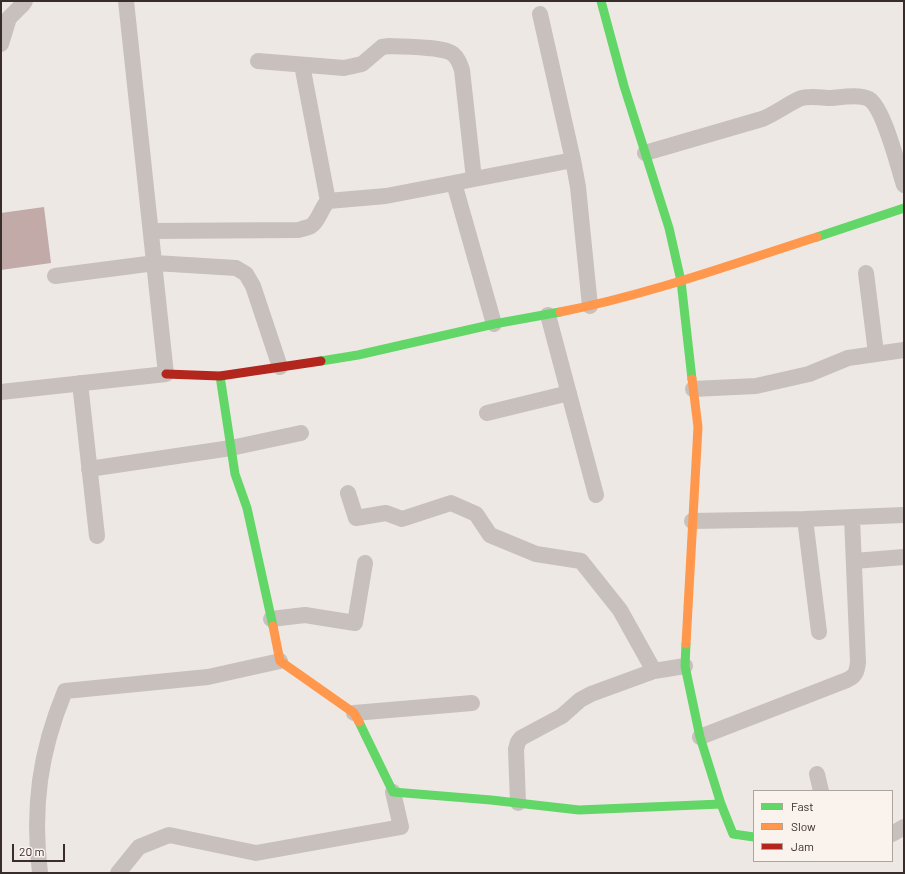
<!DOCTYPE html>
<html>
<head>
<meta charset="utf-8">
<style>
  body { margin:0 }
  #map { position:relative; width:905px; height:874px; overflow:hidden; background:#eee8e4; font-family:Barlow,sans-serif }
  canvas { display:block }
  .frame { position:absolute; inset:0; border:2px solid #392d2b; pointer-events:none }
  .legend { position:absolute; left:753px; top:790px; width:140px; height:72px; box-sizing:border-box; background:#faf2ed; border:1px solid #ada39f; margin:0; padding:5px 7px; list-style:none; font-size:12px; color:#392d2b }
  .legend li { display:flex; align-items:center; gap:8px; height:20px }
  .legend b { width:20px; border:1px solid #ada39f }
  .scale { position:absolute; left:12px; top:844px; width:53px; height:18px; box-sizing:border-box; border:2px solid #392d2b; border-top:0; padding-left:5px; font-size:12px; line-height:14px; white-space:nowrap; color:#392d2b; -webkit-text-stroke:3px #faf2ed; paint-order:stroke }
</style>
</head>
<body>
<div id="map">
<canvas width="905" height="874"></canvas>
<div class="frame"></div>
<ul class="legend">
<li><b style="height:5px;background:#63d668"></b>Fast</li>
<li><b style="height:5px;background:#ff974d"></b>Slow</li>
<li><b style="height:5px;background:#b3261e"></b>Jam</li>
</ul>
<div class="scale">20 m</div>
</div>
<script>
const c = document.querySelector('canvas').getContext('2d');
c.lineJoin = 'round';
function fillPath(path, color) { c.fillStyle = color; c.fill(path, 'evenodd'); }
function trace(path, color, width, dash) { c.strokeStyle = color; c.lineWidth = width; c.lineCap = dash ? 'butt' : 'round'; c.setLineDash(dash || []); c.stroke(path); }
fillPath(new Path2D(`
  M44,207L51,263L1,270V213Z`), '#c1aaa7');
trace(new Path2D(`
  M540,14L573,160L578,187L590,306
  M1,44L9,18L23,4L25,1
  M258,61L344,68L362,64L382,47L389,46C404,47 442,46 453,54C458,58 460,64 462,70L474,179
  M302,65L328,201
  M645,153L762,119C775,114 786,105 799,99C810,95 821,98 832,98C842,97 860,94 869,99C884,108 898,167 904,185
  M454,183L494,324
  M151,231L298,230C302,229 307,228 311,226C319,221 321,208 328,201L386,196L573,160
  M866,273L876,353
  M55,276L155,263L236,268L246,274L253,286L280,367
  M548,315L596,495
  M80,383L97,536
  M693,389L756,386L809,374L848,358L904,350
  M1,392L166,374L126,1
  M487,413L569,393
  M89,469L231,448L301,433
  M348,493L356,518L386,513L402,519L451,503L476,514L490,535L536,554L581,561L620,610L654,671L685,666
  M805,519L819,632
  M692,521L805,519L904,515
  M854,561L904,557
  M271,619L305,615L355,623L365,563
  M354,713L472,703
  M700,737L847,680C856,676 857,671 858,662L852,518
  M817,774L821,791
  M518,803L516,749L518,742L521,738L562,716L580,700L591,694L654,671
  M892,834L904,827
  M40,873C32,808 40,751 65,691L208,677L280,661
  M118,873L139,847L169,835L256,853L401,827L393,792`), '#c7c0bd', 16);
trace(new Path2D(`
  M601,1L624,86L669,228L681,281L692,379
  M817,237L904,208
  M321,361L358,355L494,324L560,312
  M220,376L235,474L247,508L273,626
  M686,644L685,666L700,737L721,804L733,834L754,837
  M359,722L393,792L491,800L579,810L721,804`), '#63d668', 9);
trace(new Path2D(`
  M560,312C648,295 732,264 817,237
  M273,626L280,661L354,713L359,722
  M686,644L698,427L692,379`), '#ff974d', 9);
trace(new Path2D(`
  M166,374L220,376L321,361`), '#b3261e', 9);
</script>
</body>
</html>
